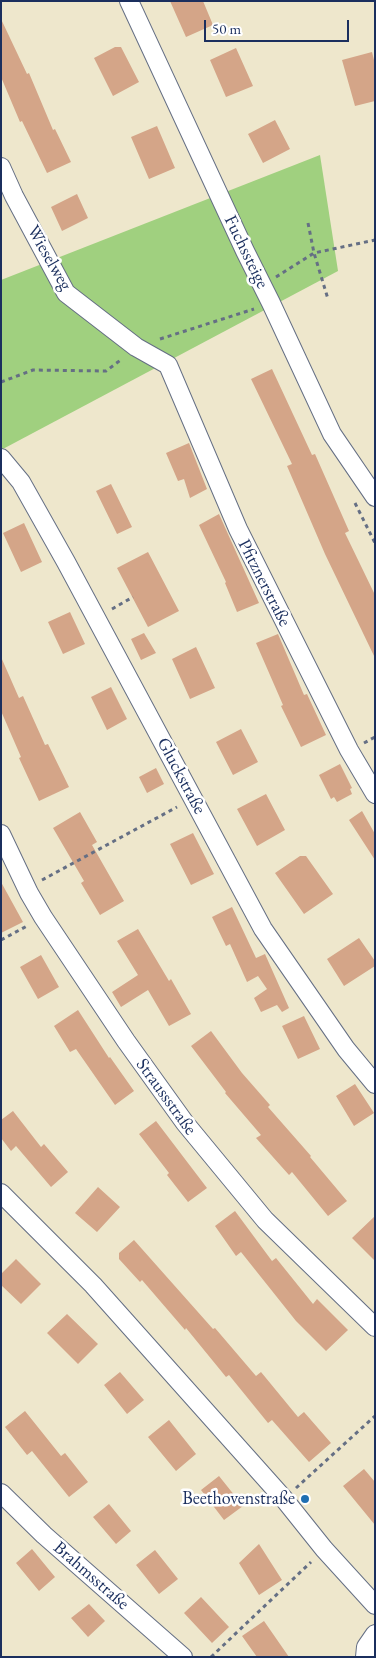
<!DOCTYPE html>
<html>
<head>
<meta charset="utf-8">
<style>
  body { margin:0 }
  #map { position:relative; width:376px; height:1658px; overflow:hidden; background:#eee7cc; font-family:"EB Garamond",serif }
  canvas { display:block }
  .frame { position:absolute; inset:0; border:2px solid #1b2f5e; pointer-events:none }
  .scale { position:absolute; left:204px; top:20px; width:145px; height:22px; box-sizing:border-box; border:2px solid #1b2f5e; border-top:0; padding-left:6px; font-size:15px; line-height:18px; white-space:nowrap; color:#1b2f5e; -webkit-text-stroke:4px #fff; paint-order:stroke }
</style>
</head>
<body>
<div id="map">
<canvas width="376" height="1658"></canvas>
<div class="frame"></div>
<div class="scale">50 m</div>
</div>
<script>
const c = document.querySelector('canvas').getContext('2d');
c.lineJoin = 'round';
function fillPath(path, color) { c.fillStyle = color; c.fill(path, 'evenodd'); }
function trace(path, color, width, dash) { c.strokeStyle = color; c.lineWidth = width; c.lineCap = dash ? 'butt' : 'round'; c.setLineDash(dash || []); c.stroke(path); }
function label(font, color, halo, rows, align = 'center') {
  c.font = font + ' "EB Garamond",serif'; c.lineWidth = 5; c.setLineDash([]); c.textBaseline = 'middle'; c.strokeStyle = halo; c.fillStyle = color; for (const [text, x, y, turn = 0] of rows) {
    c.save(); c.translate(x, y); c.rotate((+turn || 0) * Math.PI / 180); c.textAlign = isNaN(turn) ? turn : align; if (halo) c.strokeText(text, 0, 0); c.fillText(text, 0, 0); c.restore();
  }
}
fillPath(new Path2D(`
  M320,155L338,271L1,450V280Z`), '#a0d07f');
fillPath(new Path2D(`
  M170,1H203L213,25L186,37Z
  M1,19L27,74L29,73L53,130L55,129L71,162L47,173L22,121L20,122L1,77Z
  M115,47H121L139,82L113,96L94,58Z
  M236,48L253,86L226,97L210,60Z
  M372,52L375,64V101L355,106L342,60Z
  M275,120L290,149L263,163L248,134Z
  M157,126L175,168L149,179L131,137Z
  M77,194L88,218L62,231L51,207Z
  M272,369L312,455L315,454L349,531L345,533L375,595V658L325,554L287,466L292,464L251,379Z
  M189,443L207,489L190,498L184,479L178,481L166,453Z
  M111,484L132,527L117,534L96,491Z
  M219,514L259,603L237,612L225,583L226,582L199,525Z
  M24,523L42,562L21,572L3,533Z
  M148,552L179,611L148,627L117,568Z
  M70,612L85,644L63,654L48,622Z
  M144,633L156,653L141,660L131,639Z
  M278,634L304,695L307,694L326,735L301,747L281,706L283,705L256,643Z
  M196,647L215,688L190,699L172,659Z
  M1,657L19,698L23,696L45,745L48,744L69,787L39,801L19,758L21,757L1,711Z
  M111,687L127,719L107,730L91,697Z
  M241,729L258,762L233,775L216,742Z
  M340,764L352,788L350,789L352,794L337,802L334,797L331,799L319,775Z
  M156,768L164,784L147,793L139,777Z
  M266,794L285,830L257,846L237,809Z
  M362,811L375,834V860L349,820Z
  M80,812L97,842L92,845L124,901L100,915L81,883L84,881L53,828Z
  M193,833L214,874L191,885L170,844Z
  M300,856H306L333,894L304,914L275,873Z
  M1,882L23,922L1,933Z
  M232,907L256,958L265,954L289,1008L282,1012L277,1005L261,1012L254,998L267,989L258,976L247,982L230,944L226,946L212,917Z
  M138,929L169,981L171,979L191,1014L169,1026L148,990L121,1007L112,992L138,975L117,941Z
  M359,938L375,961V966L344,986L327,959Z
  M41,955L59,987L38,999L20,967Z
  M78,1010L109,1058L110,1057L134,1091L115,1105L76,1049L70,1052L54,1026Z
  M304,1016L320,1049L298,1059L282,1026Z
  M211,1031L242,1073L270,1105L268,1107L311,1156L310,1157L347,1201L328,1216L292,1172L289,1175L256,1138L261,1135L225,1093L226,1092L191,1046Z
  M355,1084L374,1113L354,1126L336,1096Z
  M13,1111L41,1147L44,1144L68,1172L51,1187L16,1146L11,1151L1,1138V1120Z
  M156,1121L207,1188L188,1202L167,1175L169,1173L139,1134Z
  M98,1187L120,1207L97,1232L75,1213Z
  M235,1211L272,1261L276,1258L313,1304L317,1299L348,1330L326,1351L296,1321L241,1252L236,1256L215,1226Z
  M375,1216V1261L352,1238Z
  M134,1240L213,1329L215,1328L256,1376L261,1372L298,1417L304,1412L331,1443L309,1462L272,1420L268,1423L229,1375L226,1377L186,1328L185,1330L142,1280L140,1282L119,1259V1253Z
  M16,1259L41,1284L21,1304L1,1285V1274Z
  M67,1314L98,1344L78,1364L47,1333Z
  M120,1372L144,1400L127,1414L104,1385Z
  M25,1411L61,1456L65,1453L88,1482L69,1497L32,1451L27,1455L5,1427Z
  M169,1420L196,1454L176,1471L148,1437Z
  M364,1469L375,1482V1525L343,1486Z
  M219,1476L243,1506L224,1520L201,1490Z
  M109,1504L131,1531L116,1544L93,1517Z
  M259,1544L282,1580L259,1595L239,1563Z
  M32,1549L55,1577L39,1591L16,1563Z
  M155,1550L178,1579L159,1594L136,1565Z
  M201,1597L229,1627L212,1643L184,1613Z
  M89,1604L105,1621L88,1637L71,1618Z
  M264,1621L289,1657H257L242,1636Z`), '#d4a588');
const street = new Path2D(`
  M129,1L245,251L271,303L332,434L375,497
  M1,167L14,196L66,293L136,347L168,365L238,529L349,750L375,794
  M1,458L21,482L66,562L263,929L346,1049L375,1084
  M1,834L29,893L43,917L126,1041L185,1123L265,1220L375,1327
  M1,1193L93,1285L284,1499L324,1549L375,1605
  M1,1493L44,1535L183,1657
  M365,1657L366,1647L375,1634`);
trace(street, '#656f84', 20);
trace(new Path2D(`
  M308,223L314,253L328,299
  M276,277L314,253L375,240
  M160,339L254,309
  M1,382L33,370L106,371L122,359
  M355,503L375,543
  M112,609L133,597
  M364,743L375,737
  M42,880L177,807
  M1,940L27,926
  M296,1488L375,1416
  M211,1657L311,1562`), '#656f84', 3, [4, 4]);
trace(street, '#fff', 18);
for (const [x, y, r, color] of [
  [305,1499,5,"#1f6fb2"]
]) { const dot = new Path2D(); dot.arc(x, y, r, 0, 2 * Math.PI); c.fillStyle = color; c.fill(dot); trace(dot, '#fff', 2); }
label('18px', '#1b2f5e', '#fff', [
  ["Fuchssteige",246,252,64],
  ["Wieselweg",49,258,60],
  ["Pfitznerstraße",264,583,63],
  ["Gluckstraße",181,776,62],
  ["Straussstraße",166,1097,54],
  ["Brahmsstraße",91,1576,41]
]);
label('18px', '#1b2f5e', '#fff', [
  ["Beethovenstraße",295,1499]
], 'right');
</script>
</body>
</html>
